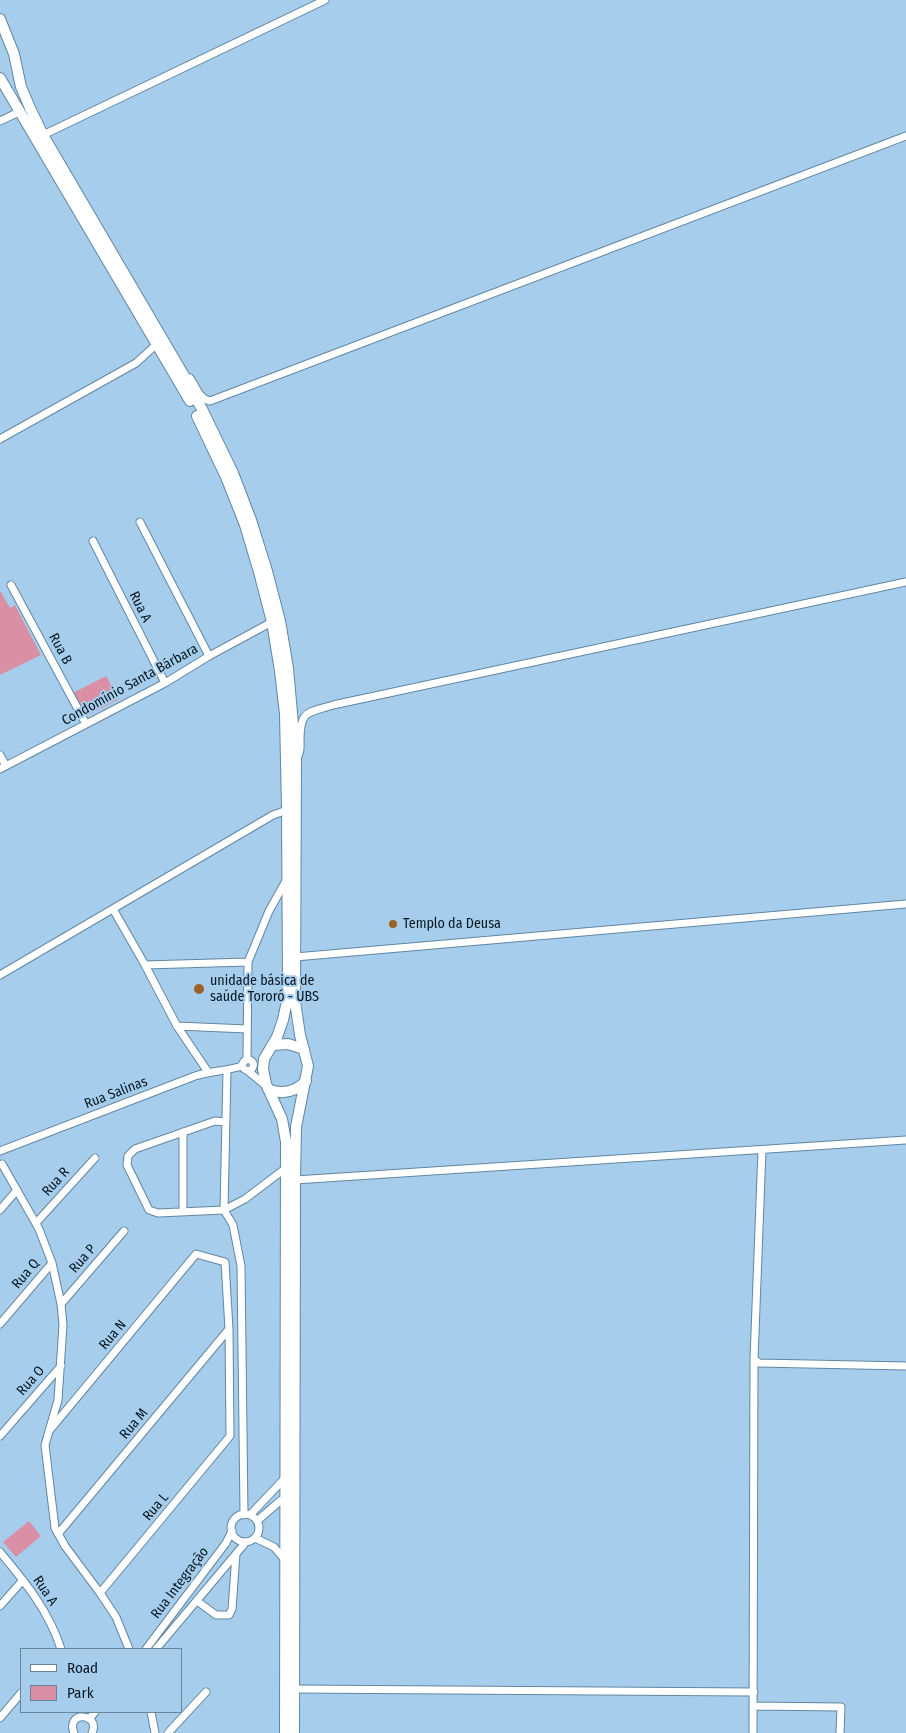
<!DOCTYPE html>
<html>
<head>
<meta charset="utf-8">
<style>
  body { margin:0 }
  #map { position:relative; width:906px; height:1733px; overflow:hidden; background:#a6ceec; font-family:"Fira Sans Condensed",sans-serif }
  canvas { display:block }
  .legend { position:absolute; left:20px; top:1648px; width:162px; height:65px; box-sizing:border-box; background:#a6ceec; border:1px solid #67859b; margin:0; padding:6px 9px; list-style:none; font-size:15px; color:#081722 }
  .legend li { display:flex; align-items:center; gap:10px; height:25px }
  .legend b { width:25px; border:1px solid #67859b }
</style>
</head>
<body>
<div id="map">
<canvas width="906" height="1733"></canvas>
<ul class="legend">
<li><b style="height:6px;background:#fff"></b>Road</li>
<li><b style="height:14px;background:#db8fa5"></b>Park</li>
</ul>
</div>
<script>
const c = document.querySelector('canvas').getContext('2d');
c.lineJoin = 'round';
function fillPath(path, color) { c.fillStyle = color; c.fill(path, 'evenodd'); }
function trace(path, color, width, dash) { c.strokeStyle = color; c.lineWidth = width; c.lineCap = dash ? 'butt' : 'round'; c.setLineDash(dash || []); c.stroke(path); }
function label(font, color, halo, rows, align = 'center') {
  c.font = font + ' "Fira Sans Condensed",sans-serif'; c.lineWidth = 4; c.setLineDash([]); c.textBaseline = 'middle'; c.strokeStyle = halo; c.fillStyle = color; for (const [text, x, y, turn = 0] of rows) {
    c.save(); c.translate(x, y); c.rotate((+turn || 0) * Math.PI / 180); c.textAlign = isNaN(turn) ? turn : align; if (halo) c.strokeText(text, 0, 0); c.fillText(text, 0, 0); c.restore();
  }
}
fillPath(new Path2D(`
  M0,592H1L10,608L15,605L41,655L0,675Z
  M106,676L119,699L84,717L71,694Z
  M29,1521L41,1536L16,1557L3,1542Z`), '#db8fa5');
const minor = new Path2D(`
  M0,121L19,112
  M43,135L325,0
  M190,378C196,386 199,399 210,401L906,136
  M0,439L136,363L157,344
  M140,522L209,656
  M93,541L165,683
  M11,585L86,724
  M0,755L6,766
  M298,756C301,751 300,746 300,741C300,710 307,713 333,705L906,582
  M0,769L165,683L209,656L272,622
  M113,909L145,965L177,1026L208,1072
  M295,957L906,904
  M145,965L248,962
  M0,975L273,815L287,810
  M177,1026L247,1029
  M242.5 1065a5.5 5.5 0 1 1 11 0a5.5 5.5 0 1 1-11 0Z
  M247,1060L248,962L269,911L287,879
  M227,1071L224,1210L233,1225L241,1266L244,1515
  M248,1071L265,1085
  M226,1122L215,1121L135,1149L128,1156L127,1165L149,1210L158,1213L224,1210L245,1199L286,1168
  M183,1132V1212
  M0,1151L195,1076C211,1071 226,1071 242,1066
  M2,1164L39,1229L52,1263L61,1304L63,1325L58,1400L45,1445L55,1528L65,1546L100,1593L116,1617L129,1649
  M295,1180L906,1140
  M0,1210L17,1190
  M36,1223L95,1158
  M61,1304L124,1231
  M0,1324L52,1263
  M754,1359L759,1363L906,1366
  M49,1431L196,1254L225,1262L229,1329L230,1436L100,1593
  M0,1436L61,1366
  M231 1528a14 14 0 1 1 28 0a14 14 0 1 1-28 0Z
  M250,1515L286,1477
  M257,1521L280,1501L286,1498
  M58,1534L229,1329
  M255,1538L274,1547L286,1561
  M0,1552C25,1582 49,1611 61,1649
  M197,1601L216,1615H229L232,1609L236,1554
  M0,1606L23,1580
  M146,1649L226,1543L232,1531
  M156,1649L246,1542
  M294,1689L754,1692
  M753,1706L841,1707L840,1733
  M151,1712L155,1733
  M0,1718L21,1693
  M89,1719L95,1712
  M74,1733C65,1711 101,1712 92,1733
  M168,1733L206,1692
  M753,1733L754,1359L762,1150`);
const primary = new Path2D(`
  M0,19L14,54L21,87L30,108L43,135L183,374L203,411L233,473L251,520L267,571L280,621L288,668L296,758L295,1001L300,1035L308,1066L296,1127L295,1180L294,1733
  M0,78L190,401
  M197,416L226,477L245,525L259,572L272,622L280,671L285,714L287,810L288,982L287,1001L283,1020L277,1037L264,1059L263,1069L266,1084L282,1119L286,1142L285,1733
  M273,1045L288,1044L304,1049
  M268,1089C282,1095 295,1092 306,1081`);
trace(minor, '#6086a2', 9);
trace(primary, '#6086a2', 12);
trace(minor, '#fff', 7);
trace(primary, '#fff', 10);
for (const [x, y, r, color] of [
  [393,924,5,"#9d6024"],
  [199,989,6,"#9d6024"]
]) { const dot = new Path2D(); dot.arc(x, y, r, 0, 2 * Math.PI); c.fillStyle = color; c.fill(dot); trace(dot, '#a6ceec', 2); }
label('14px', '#081722', '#a6ceec', [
  ["Rua A",140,607,63],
  ["Rua B",60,649,62],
  ["Condomínio Santa Bárbara",130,685,-29],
  ["Rua Salinas",116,1093,-21],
  ["Rua R",56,1182,-48],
  ["Rua P",83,1259,-49],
  ["Rua Q",26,1274,-50],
  ["Rua N",113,1335,-50],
  ["Rua O",31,1381,-49],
  ["Rua M",134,1424,-50],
  ["Rua L",156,1507,-50],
  ["Rua Integração",180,1583,-53],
  ["Rua A",45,1591,56]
]);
label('14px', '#081722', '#a6ceec', [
  ["Templo da Deusa",403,924],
  ["unidade básica de",210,981],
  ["saúde Tororó - UBS",210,997]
], 'left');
</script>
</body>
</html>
